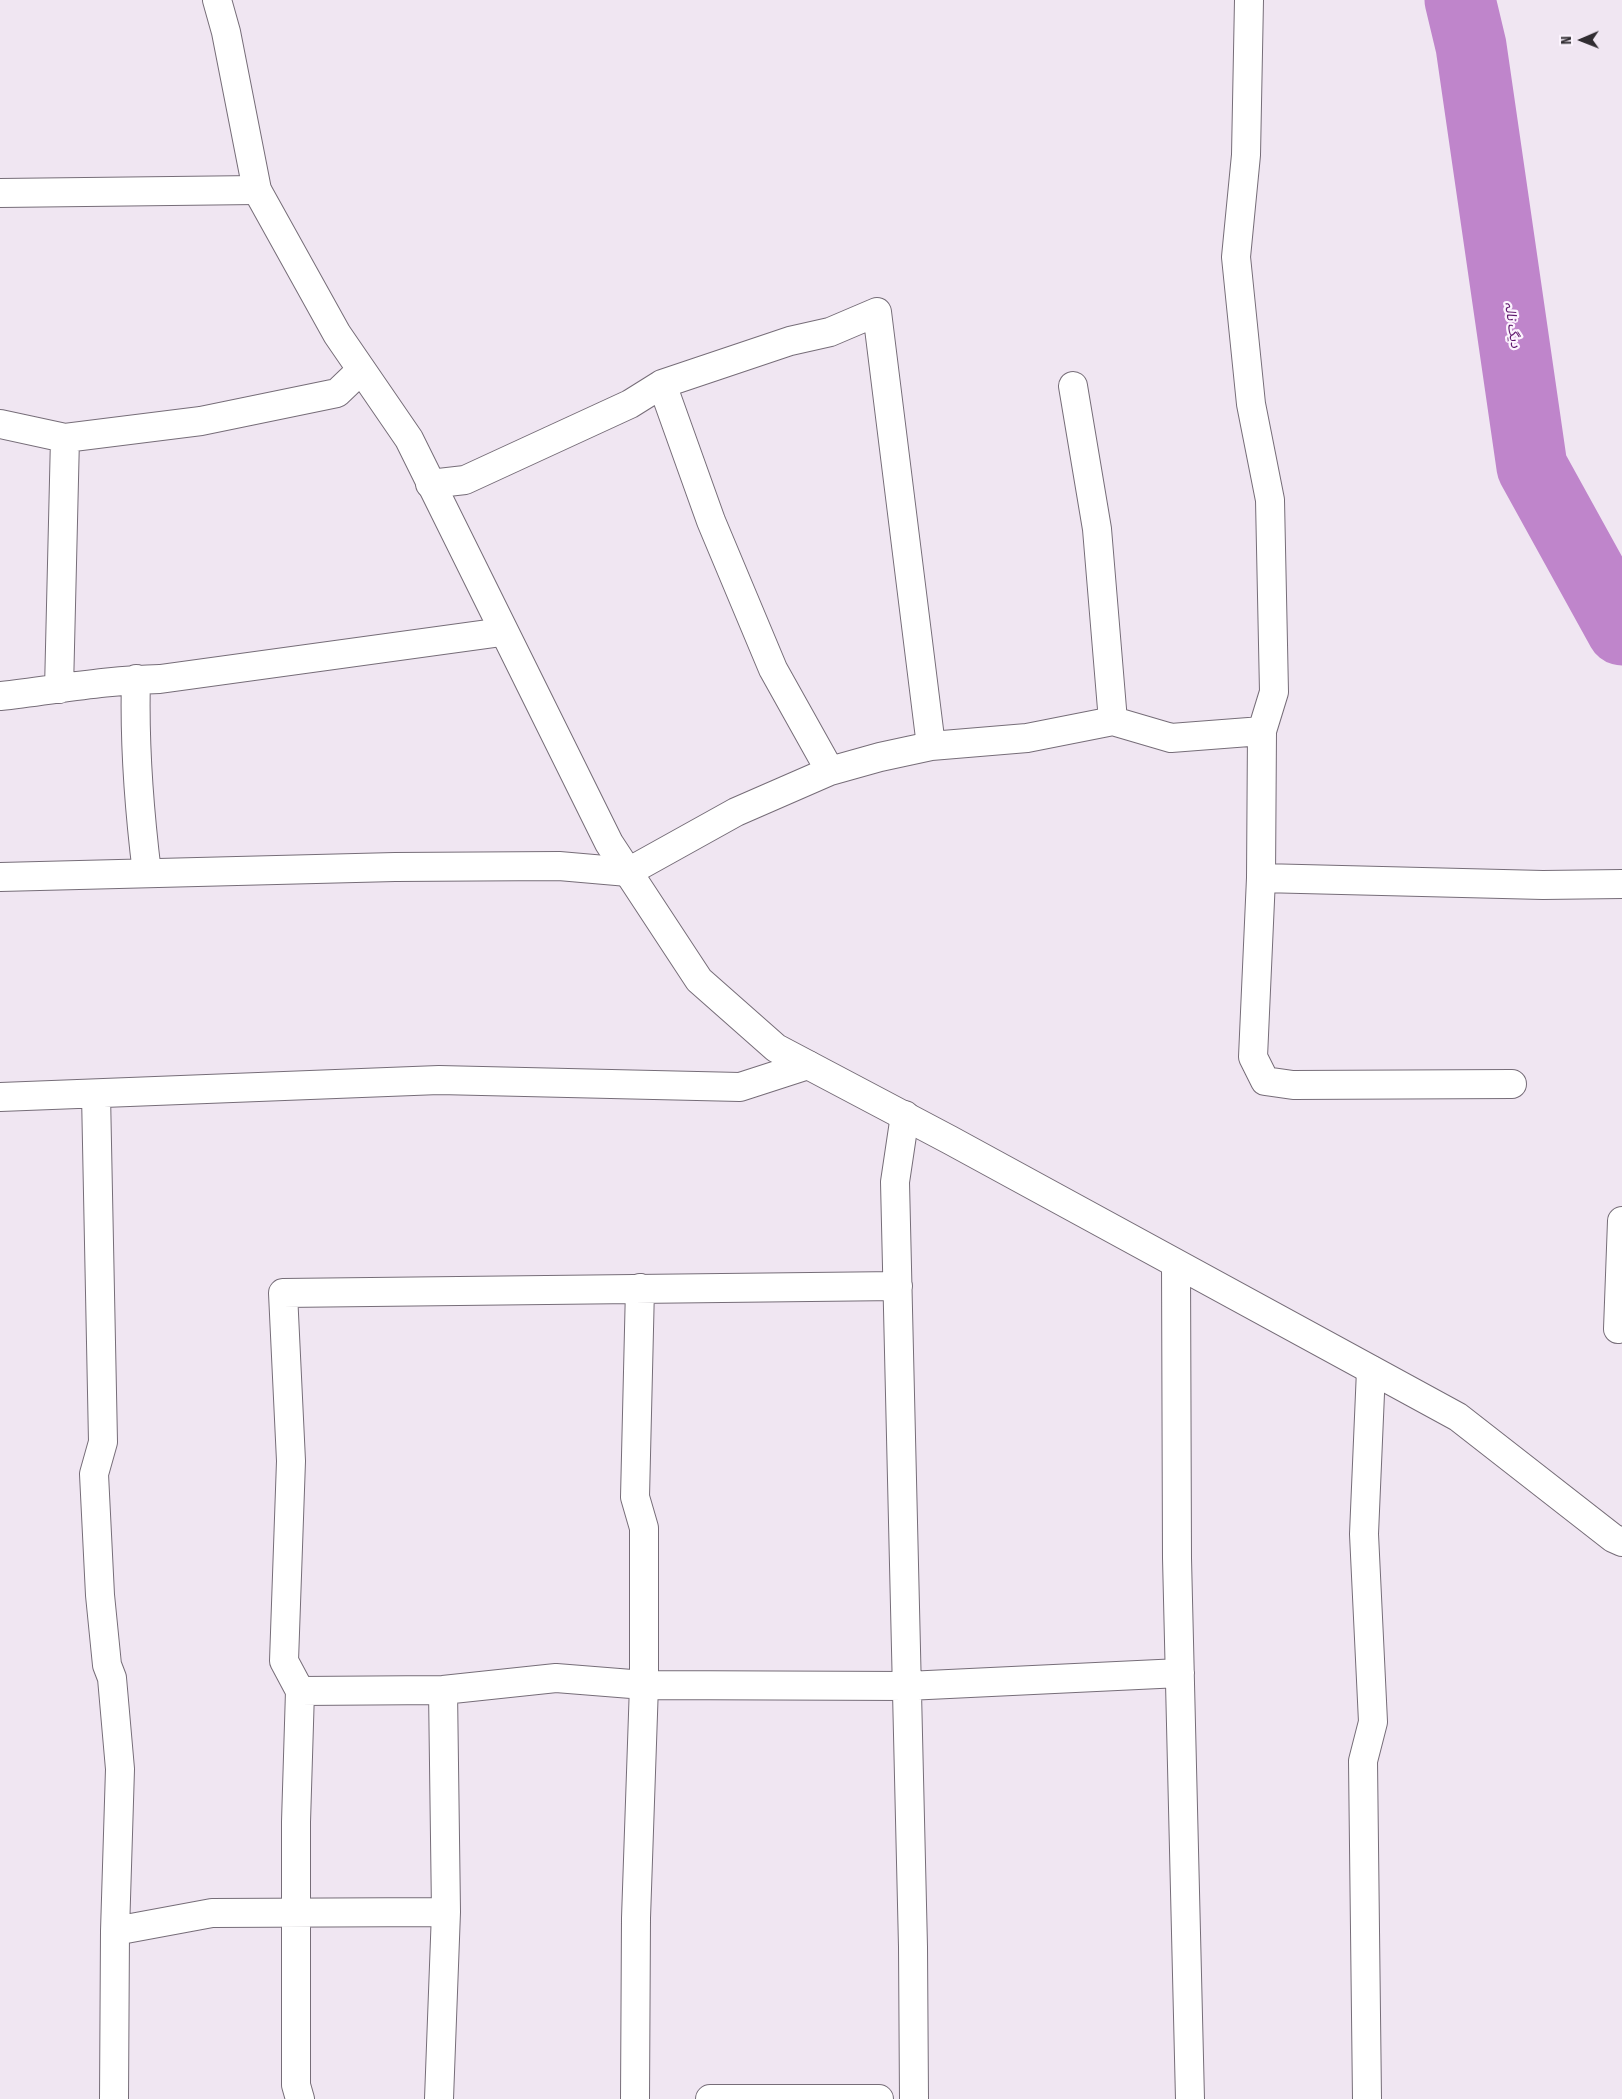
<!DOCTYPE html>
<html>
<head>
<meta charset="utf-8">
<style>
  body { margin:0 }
  #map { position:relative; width:1622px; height:2099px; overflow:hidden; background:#f0e6f2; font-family:"Fira Sans Condensed",sans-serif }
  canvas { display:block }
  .north { position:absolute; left:1557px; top:15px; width:50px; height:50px; -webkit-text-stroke:4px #fcf4fe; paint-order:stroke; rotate:269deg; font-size:14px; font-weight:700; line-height:20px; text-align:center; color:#302c31 }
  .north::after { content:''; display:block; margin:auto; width:18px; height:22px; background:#302c31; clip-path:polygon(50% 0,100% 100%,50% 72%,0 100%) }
</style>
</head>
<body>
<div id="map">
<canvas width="1622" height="2099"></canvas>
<div class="north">N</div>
</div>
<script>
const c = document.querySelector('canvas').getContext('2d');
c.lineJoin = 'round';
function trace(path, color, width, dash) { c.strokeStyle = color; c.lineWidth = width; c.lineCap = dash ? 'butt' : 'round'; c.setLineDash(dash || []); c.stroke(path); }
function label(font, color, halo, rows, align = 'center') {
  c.font = font + ' "Fira Sans Condensed","Noto Sans Arabic",sans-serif'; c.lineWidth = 4.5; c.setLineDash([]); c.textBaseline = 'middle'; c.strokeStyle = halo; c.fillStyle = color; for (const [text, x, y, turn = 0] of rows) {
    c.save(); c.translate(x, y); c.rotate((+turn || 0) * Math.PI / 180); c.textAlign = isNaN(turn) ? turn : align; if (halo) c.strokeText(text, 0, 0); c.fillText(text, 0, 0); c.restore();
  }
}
trace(new Path2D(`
  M1460,0L1471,46L1532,467L1622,630`), '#bf85cb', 71);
const street = new Path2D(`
  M1249,0L1246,155L1236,257L1251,404L1270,500L1274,692L1262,731L1261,878L1253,1057L1265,1081L1293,1085L1512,1084
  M0,193L257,190
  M662,384L711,521L773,669L830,771
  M1073,386L1097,529L1113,721
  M0,424L65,438L201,421L337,393L361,370
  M430,484L465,480L630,404L662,384L790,341L830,332L877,312L931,746
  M136,679C134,745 139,808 147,873
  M59,689L65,438
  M0,696C54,690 106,680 160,679L502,632
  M0,877L395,867L559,866L628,872L736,812L830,771L880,757L931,746L1027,738L1113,721L1171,738L1262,731
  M1261,878L1543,885L1622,884
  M96,1094L103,1442L94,1474L100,1595L107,1665L112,1678L120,1769L115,1931L114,2099
  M0,1097L439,1080L740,1087L808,1065
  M905,1115L895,1182L913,1947L914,2099
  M1176,1264L1177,1558L1190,2099
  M1618,1329L1622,1221
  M300,1691L443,1690L556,1678L644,1685L907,1686L1180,1673
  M115,1931L212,1913L446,1912
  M300,2099L296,2085V1822L300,1691L284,1661L291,1461L283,1293L898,1286
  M439,2099L446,1912L443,1690
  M635,2099L636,1918L644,1685V1528L635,1497L640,1288
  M710,2099H879
  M1367,2099L1363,1761L1373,1722L1364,1534L1371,1370`);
const secondary = new Path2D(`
  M217,0L226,32L257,190L337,334L409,439L609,843L699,980L776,1048L950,1140L1458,1417L1613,1538L1622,1542`);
trace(street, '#766d78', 30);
trace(secondary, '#766d78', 30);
trace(street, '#fff', 28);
trace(secondary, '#fff', 28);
label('italic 14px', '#60196e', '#fcf4fe', [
  ["دیگ نالہ",1512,325,82]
]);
</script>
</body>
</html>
